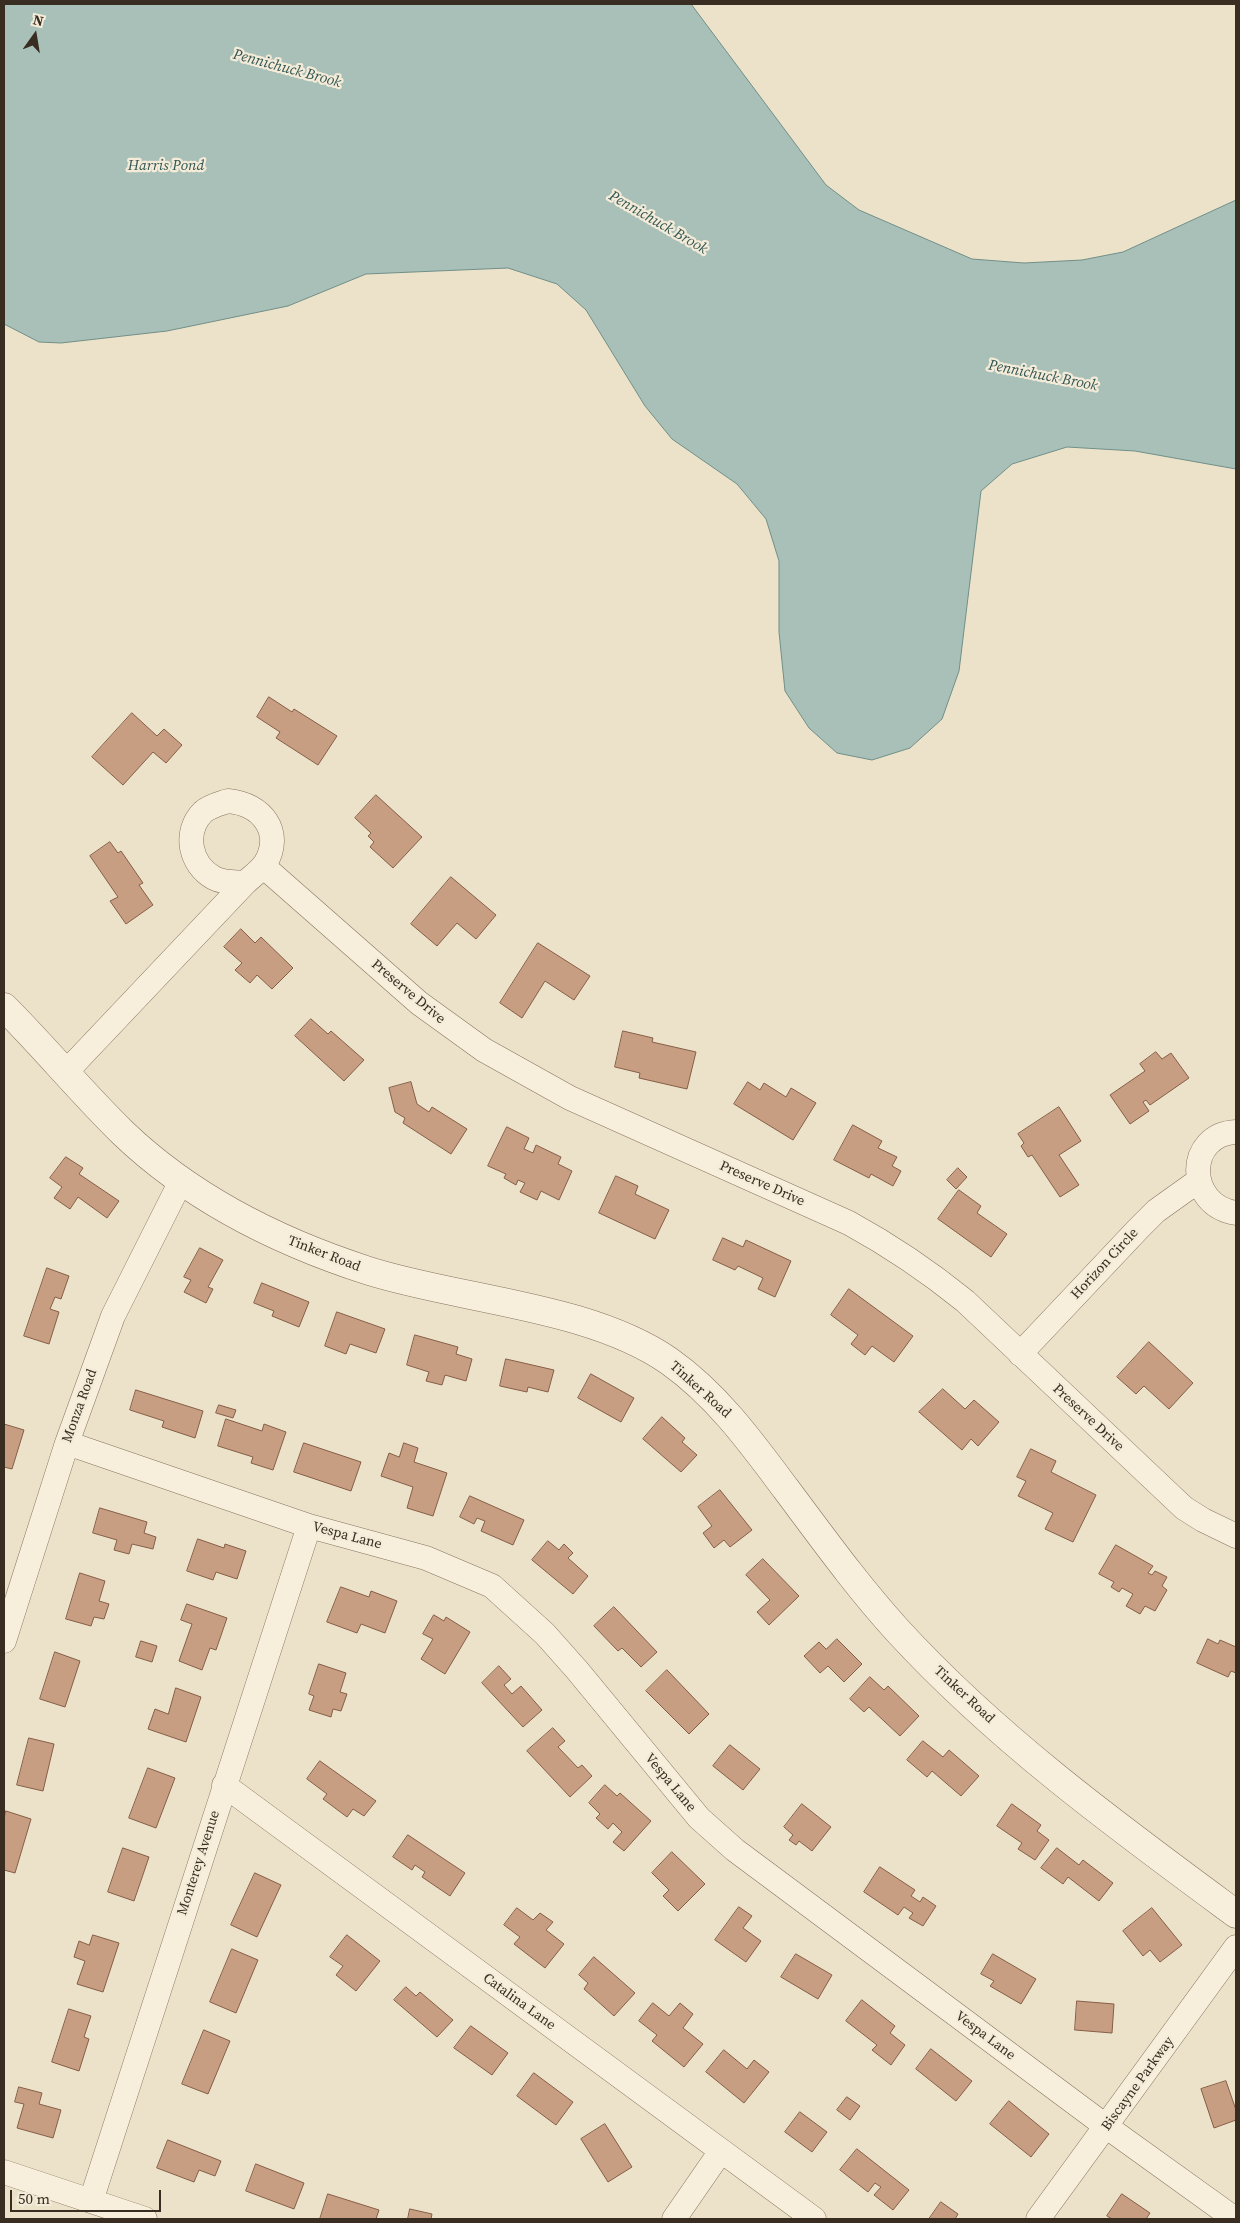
<!DOCTYPE html>
<html>
<head>
<meta charset="utf-8">
<style>
  body { margin:0 }
  #map { position:relative; width:1240px; height:2223px; overflow:hidden; background:#ece1c9; font-family:"Source Serif 4",serif }
  canvas { display:block }
  .frame { position:absolute; inset:0; border:5px solid #392c21; pointer-events:none }
  .north { position:absolute; left:10px; top:10px; width:50px; height:50px; -webkit-text-stroke:4px #f4ebd8; paint-order:stroke; rotate:13deg; font-size:14px; font-weight:700; line-height:20px; text-align:center; color:#392c21 }
  .north::after { content:''; display:block; margin:auto; width:18px; height:22px; background:#392c21; clip-path:polygon(50% 0,100% 100%,50% 72%,0 100%) }
  .scale { position:absolute; left:10px; top:2190px; width:151px; height:22px; box-sizing:border-box; border:2px solid #392c21; border-top:0; padding-left:6px; font-size:15px; line-height:18px; white-space:nowrap; color:#392c21; -webkit-text-stroke:4px #f4ebd8; paint-order:stroke }
</style>
</head>
<body>
<div id="map">
<canvas width="1240" height="2223"></canvas>
<div class="frame"></div>
<div class="north">N</div>
<div class="scale">50 m</div>
</div>
<script>
const c = document.querySelector('canvas').getContext('2d');
c.lineJoin = 'round';
function fillPath(path, color) { c.fillStyle = color; c.fill(path, 'evenodd'); }
function trace(path, color, width, dash) { c.strokeStyle = color; c.lineWidth = width; c.lineCap = dash ? 'butt' : 'round'; c.setLineDash(dash || []); c.stroke(path); }
function label(font, color, halo, rows, align = 'center') {
  c.font = font + ' "Source Serif 4",serif'; c.lineWidth = 4.5; c.setLineDash([]); c.textBaseline = 'middle'; c.strokeStyle = halo; c.fillStyle = color; for (const [text, x, y, turn = 0] of rows) {
    c.save(); c.translate(x, y); c.rotate((+turn || 0) * Math.PI / 180); c.textAlign = isNaN(turn) ? turn : align; if (halo) c.strokeText(text, 0, 0); c.fillText(text, 0, 0); c.restore();
  }
}
const water = new Path2D(`
  M4,4H691L826,185L859,210L972,259L1024,263L1082,260L1123,252L1236,200V469L1135,451L1067,447L1012,464L981,491L959,671L942,719L910,748L872,760L837,753L809,728L785,691L779,632V561L766,519L737,484L672,439L645,406L586,310L557,284L508,268L366,274L288,306L167,331L61,343L39,342L4,324Z`);
fillPath(water, '#a9c0b9');
trace(water, '#708f87', 1);
const building = new Path2D(`
  M269,697L292,712L294,709L337,736L318,765L276,738L280,732L257,717Z
  M132,713L157,736L164,729L182,745L166,763L153,752L123,785L92,757Z
  M376,795L422,837L393,868L370,847L374,842L368,836L371,833L355,818Z
  M110,842L118,853L121,851L143,883L139,885L153,905L126,924L110,901L118,897L90,856Z
  M451,877L496,915L476,939L457,923L437,946L411,924Z
  M241,929L255,943L261,937L293,968L272,989L257,975L250,983L235,970L242,963L224,947Z
  M538,943L590,976L574,1000L545,981L522,1018L500,1003Z
  M311,1019L328,1034L331,1031L364,1060L344,1081L295,1036Z
  M623,1031L653,1038L652,1042L696,1052L687,1089L639,1078L640,1073L615,1067Z
  M1156,1052L1162,1059L1171,1053L1189,1078L1150,1105L1146,1100L1143,1102L1149,1111L1130,1124L1110,1095L1145,1071L1140,1064Z
  M411,1082L417,1104L429,1112L432,1107L467,1129L451,1154L403,1123L405,1118L395,1112L389,1088Z
  M748,1082L760,1090L764,1083L786,1097L791,1088L816,1103L793,1140L734,1104Z
  M1059,1107L1081,1141L1059,1155L1079,1185L1060,1197L1032,1155L1028,1157L1021,1146L1024,1143L1018,1134Z
  M853,1125L882,1141L878,1148L897,1157L892,1166L901,1171L893,1186L871,1174L869,1178L834,1160Z
  M507,1127L529,1138L524,1149L533,1153L536,1145L561,1157L558,1164L572,1171L559,1200L541,1191L537,1200L520,1192L525,1183L518,1180L516,1185L504,1178L506,1174L488,1166Z
  M66,1157L83,1168L79,1174L119,1201L107,1218L78,1197L70,1209L54,1198L62,1187L50,1178Z
  M958,1168L967,1177L956,1189L947,1180Z
  M616,1176L638,1186L635,1194L669,1210L655,1239L599,1213Z
  M959,1190L981,1206L977,1213L1007,1234L991,1257L938,1219Z
  M723,1238L743,1247L746,1240L791,1261L775,1297L758,1289L763,1278L738,1266L735,1270L713,1260Z
  M200,1248L223,1260L208,1287L213,1289L206,1303L184,1292L191,1280L184,1277Z
  M47,1268L69,1276L61,1299L55,1297L50,1309L59,1312L49,1344L24,1336Z
  M262,1283L309,1302L299,1327L272,1316L274,1311L254,1303Z
  M849,1289L913,1336L894,1362L872,1346L865,1355L851,1344L858,1335L831,1315Z
  M337,1312L385,1329L376,1353L350,1344L346,1354L325,1346Z
  M415,1335L458,1347L456,1354L472,1359L466,1381L445,1375L442,1385L426,1381L429,1372L407,1365Z
  M1149,1342L1193,1383L1169,1409L1144,1386L1136,1394L1117,1377Z
  M506,1359L554,1370L548,1392L528,1387L527,1392L500,1386Z
  M591,1374L634,1398L621,1422L578,1398Z
  M943,1389L965,1409L974,1400L999,1422L978,1446L971,1439L962,1450L919,1412Z
  M136,1390L203,1411L195,1438L162,1427L164,1421L130,1410Z
  M219,1405L236,1410L233,1418L216,1413Z
  M662,1417L685,1438L682,1442L697,1455L681,1472L643,1439Z
  M226,1419L262,1431L264,1424L286,1432L273,1470L251,1463L253,1457L218,1446Z
  M4,1424L24,1430L12,1469L4,1467Z
  M304,1443L361,1462L351,1491L294,1472Z
  M404,1443L418,1448L414,1462L447,1473L433,1516L407,1508L413,1487L381,1476L389,1453L399,1457Z
  M1031,1449L1056,1461L1051,1472L1096,1495L1073,1542L1045,1529L1053,1513L1018,1496L1026,1481L1017,1477Z
  M720,1490L752,1530L730,1547L724,1540L714,1548L703,1533L712,1526L698,1507Z
  M470,1496L524,1520L513,1545L481,1531L485,1521L477,1518L474,1524L460,1517Z
  M100,1508L147,1522L144,1533L156,1537L153,1549L132,1544L129,1554L114,1550L117,1540L93,1533Z
  M198,1539L224,1548L225,1544L246,1551L237,1579L216,1572L213,1580L187,1571Z
  M548,1541L559,1550L564,1544L573,1553L568,1558L588,1576L573,1594L532,1560Z
  M1116,1545L1153,1566L1148,1573L1152,1575L1155,1571L1167,1577L1162,1586L1167,1590L1155,1611L1145,1606L1140,1614L1126,1606L1133,1594L1122,1588L1119,1592L1111,1587L1114,1582L1099,1574Z
  M763,1559L799,1596L769,1625L757,1612L770,1600L746,1575Z
  M80,1573L105,1581L99,1601L109,1604L104,1619L94,1617L91,1626L66,1619Z
  M341,1587L369,1597L371,1591L397,1601L385,1633L361,1624L357,1633L327,1622Z
  M187,1604L227,1618L216,1650L210,1648L202,1670L179,1661L192,1624L181,1620Z
  M614,1607L657,1652L641,1667L622,1648L618,1651L594,1626Z
  M434,1615L444,1621L446,1617L470,1632L445,1674L421,1659L433,1639L423,1634Z
  M837,1639L862,1664L844,1682L828,1666L820,1673L804,1656L819,1642L826,1649Z
  M1208,1639L1218,1644L1220,1640L1236,1647V1673L1231,1671L1228,1677L1197,1663Z
  M141,1641L157,1646L152,1662L136,1657Z
  M55,1652L80,1661L65,1707L40,1699Z
  M319,1664L346,1673L340,1692L347,1694L341,1711L333,1709L331,1717L309,1710L314,1696L309,1694Z
  M499,1666L511,1679L504,1685L512,1694L521,1686L542,1710L523,1727L482,1683Z
  M667,1670L709,1714L689,1734L646,1691Z
  M870,1677L884,1690L888,1686L919,1716L900,1736L869,1707L864,1712L850,1699Z
  M176,1688L201,1697L186,1742L148,1729L155,1709L168,1714Z
  M553,1728L565,1741L558,1747L578,1768L582,1765L592,1776L570,1797L527,1751Z
  M29,1738L54,1744L43,1791L17,1785Z
  M923,1741L943,1757L949,1750L979,1776L961,1796L932,1771L927,1777L907,1760Z
  M730,1745L760,1769L743,1790L713,1766Z
  M320,1761L376,1801L364,1816L353,1809L347,1817L323,1799L327,1794L307,1779Z
  M148,1768L175,1778L156,1828L129,1818Z
  M605,1785L617,1796L620,1793L651,1821L624,1851L613,1842L622,1832L613,1823L608,1829L596,1818L600,1814L589,1803Z
  M802,1804L831,1827L812,1851L799,1841L796,1845L789,1840L793,1835L784,1827Z
  M1012,1804L1041,1825L1037,1831L1049,1840L1035,1860L1018,1849L1022,1843L997,1826Z
  M6,1811L31,1819L15,1873L4,1870V1819Z
  M408,1835L465,1873L450,1896L422,1877L425,1872L415,1865L412,1870L393,1857Z
  M123,1848L149,1857L134,1901L108,1892Z
  M1057,1848L1079,1865L1083,1860L1113,1883L1099,1901L1068,1877L1063,1884L1041,1868Z
  M672,1852L705,1884L678,1911L663,1896L669,1890L652,1873Z
  M880,1867L915,1890L911,1896L920,1902L923,1897L936,1906L923,1926L909,1918L913,1913L904,1907L898,1915L864,1892Z
  M255,1873L281,1885L257,1937L231,1925Z
  M739,1907L752,1916L743,1928L761,1941L746,1962L715,1940Z
  M517,1908L533,1920L540,1913L553,1922L546,1930L564,1944L545,1968L514,1944L520,1937L504,1925Z
  M1152,1908L1182,1945L1160,1962L1150,1950L1143,1956L1123,1931Z
  M93,1935L119,1943L103,1992L77,1984L85,1961L74,1957L79,1941L89,1945Z
  M347,1935L380,1961L356,1991L336,1975L343,1966L330,1957Z
  M232,1949L258,1960L236,2013L210,2002Z
  M796,1954L832,1975L818,1999L781,1977Z
  M993,1954L1036,1979L1021,2004L990,1986L994,1981L981,1974Z
  M594,1957L635,1993L614,2016L584,1989L588,1983L579,1975Z
  M406,1987L416,1996L420,1992L453,2020L437,2037L394,2000Z
  M862,2000L895,2026L890,2033L905,2045L891,2065L872,2050L877,2045L846,2021Z
  M1077,2001L1114,2004L1112,2033L1075,2030Z
  M653,2003L669,2016L680,2003L693,2014L683,2028L703,2044L684,2067L652,2041L657,2035L639,2021Z
  M69,2009L91,2016L84,2037L89,2039L79,2071L52,2062Z
  M471,2026L508,2053L492,2075L454,2048Z
  M204,2030L230,2041L208,2094L182,2084Z
  M931,2049L972,2081L956,2101L916,2069Z
  M724,2050L747,2069L754,2060L769,2072L744,2103L706,2072Z
  M534,2073L573,2102L556,2125L517,2096Z
  M1226,2081L1236,2110V2120L1214,2128L1201,2089Z
  M19,2087L42,2093L39,2104L61,2110L53,2138L17,2128L24,2104L15,2102Z
  M847,2097L860,2106L850,2120L837,2110Z
  M1009,2101L1049,2134L1031,2157L990,2124Z
  M800,2112L827,2132L812,2152L785,2132Z
  M605,2124L632,2167L608,2182L581,2139Z
  M168,2140L221,2161L215,2176L199,2170L194,2182L157,2168Z
  M857,2149L909,2190L893,2210L874,2195L881,2187L875,2183L868,2192L840,2170Z
  M256,2164L304,2183L294,2209L246,2191Z
  M328,2194L379,2210L376,2219H320Z
  M1122,2194L1150,2213L1146,2219H1112L1107,2216Z
  M941,2202L958,2214L955,2219H929Z
  M410,2209L432,2214L431,2219H408Z`);
fillPath(building, '#c79e82');
trace(building, '#855e46', 1);
const minor = new Path2D(`
  M228,801C262,804 284,832 265,864C260,871 251,877 245,883C235,882 223,883 214,878C190,865 183,832 203,812C210,806 219,804 228,801Z
  M263,866L419,1003L484,1050L570,1098L849,1223C891,1246 928,1271 965,1301L1184,1508L1203,1520L1236,1536
  M66,1072L245,883
  M1236,1132C1186,1134 1185,1205 1236,1213
  M1020,1354L1138,1229L1156,1211L1198,1181
  M67,1443L309,1526L426,1558L492,1586L545,1634L577,1670L699,1818L735,1850L1107,2127L1235,2219
  M4,1641L67,1443L113,1316L181,1181
  M224,1785L814,2219
  M4,2172L145,2219
  M91,2201L309,1526
  M674,2219L721,2151
  M1038,2219L1236,1947`);
const tertiary = new Path2D(`
  M4,1007C45,1048 82,1093 123,1133C192,1199 279,1242 369,1271C461,1300 590,1306 669,1361C717,1395 751,1442 786,1489C822,1537 857,1586 898,1631C997,1739 1118,1827 1236,1914`);
trace(minor, '#87745f', 25);
trace(tertiary, '#87745f', 29);
trace(minor, '#f7efdc', 24);
trace(tertiary, '#f7efdc', 28);
label('14px', '#392c21', '#f4ebd8', [
  ["Preserve Drive",408,992,40],
  ["Preserve Drive",762,1184,24],
  ["Tinker Road",324,1254,21],
  ["Horizon Circle",1105,1264,-47],
  ["Tinker Road",700,1390,42],
  ["Monza Road",80,1406,-70],
  ["Preserve Drive",1088,1418,43],
  ["Vespa Lane",347,1536,15],
  ["Tinker Road",964,1695,43],
  ["Vespa Lane",670,1783,50],
  ["Monterey Avenue",199,1863,-72],
  ["Catalina Lane",519,2002,36],
  ["Vespa Lane",985,2036,37],
  ["Biscayne Parkway",1138,2084,-54]
]);
label('italic 15px', '#325754', '#f4ebd8', [
  ["Pennichuck Brook",287,69,15],
  ["Harris Pond",166,166],
  ["Pennichuck Brook",658,223,30],
  ["Pennichuck Brook",1043,376,11]
]);
</script>
</body>
</html>
